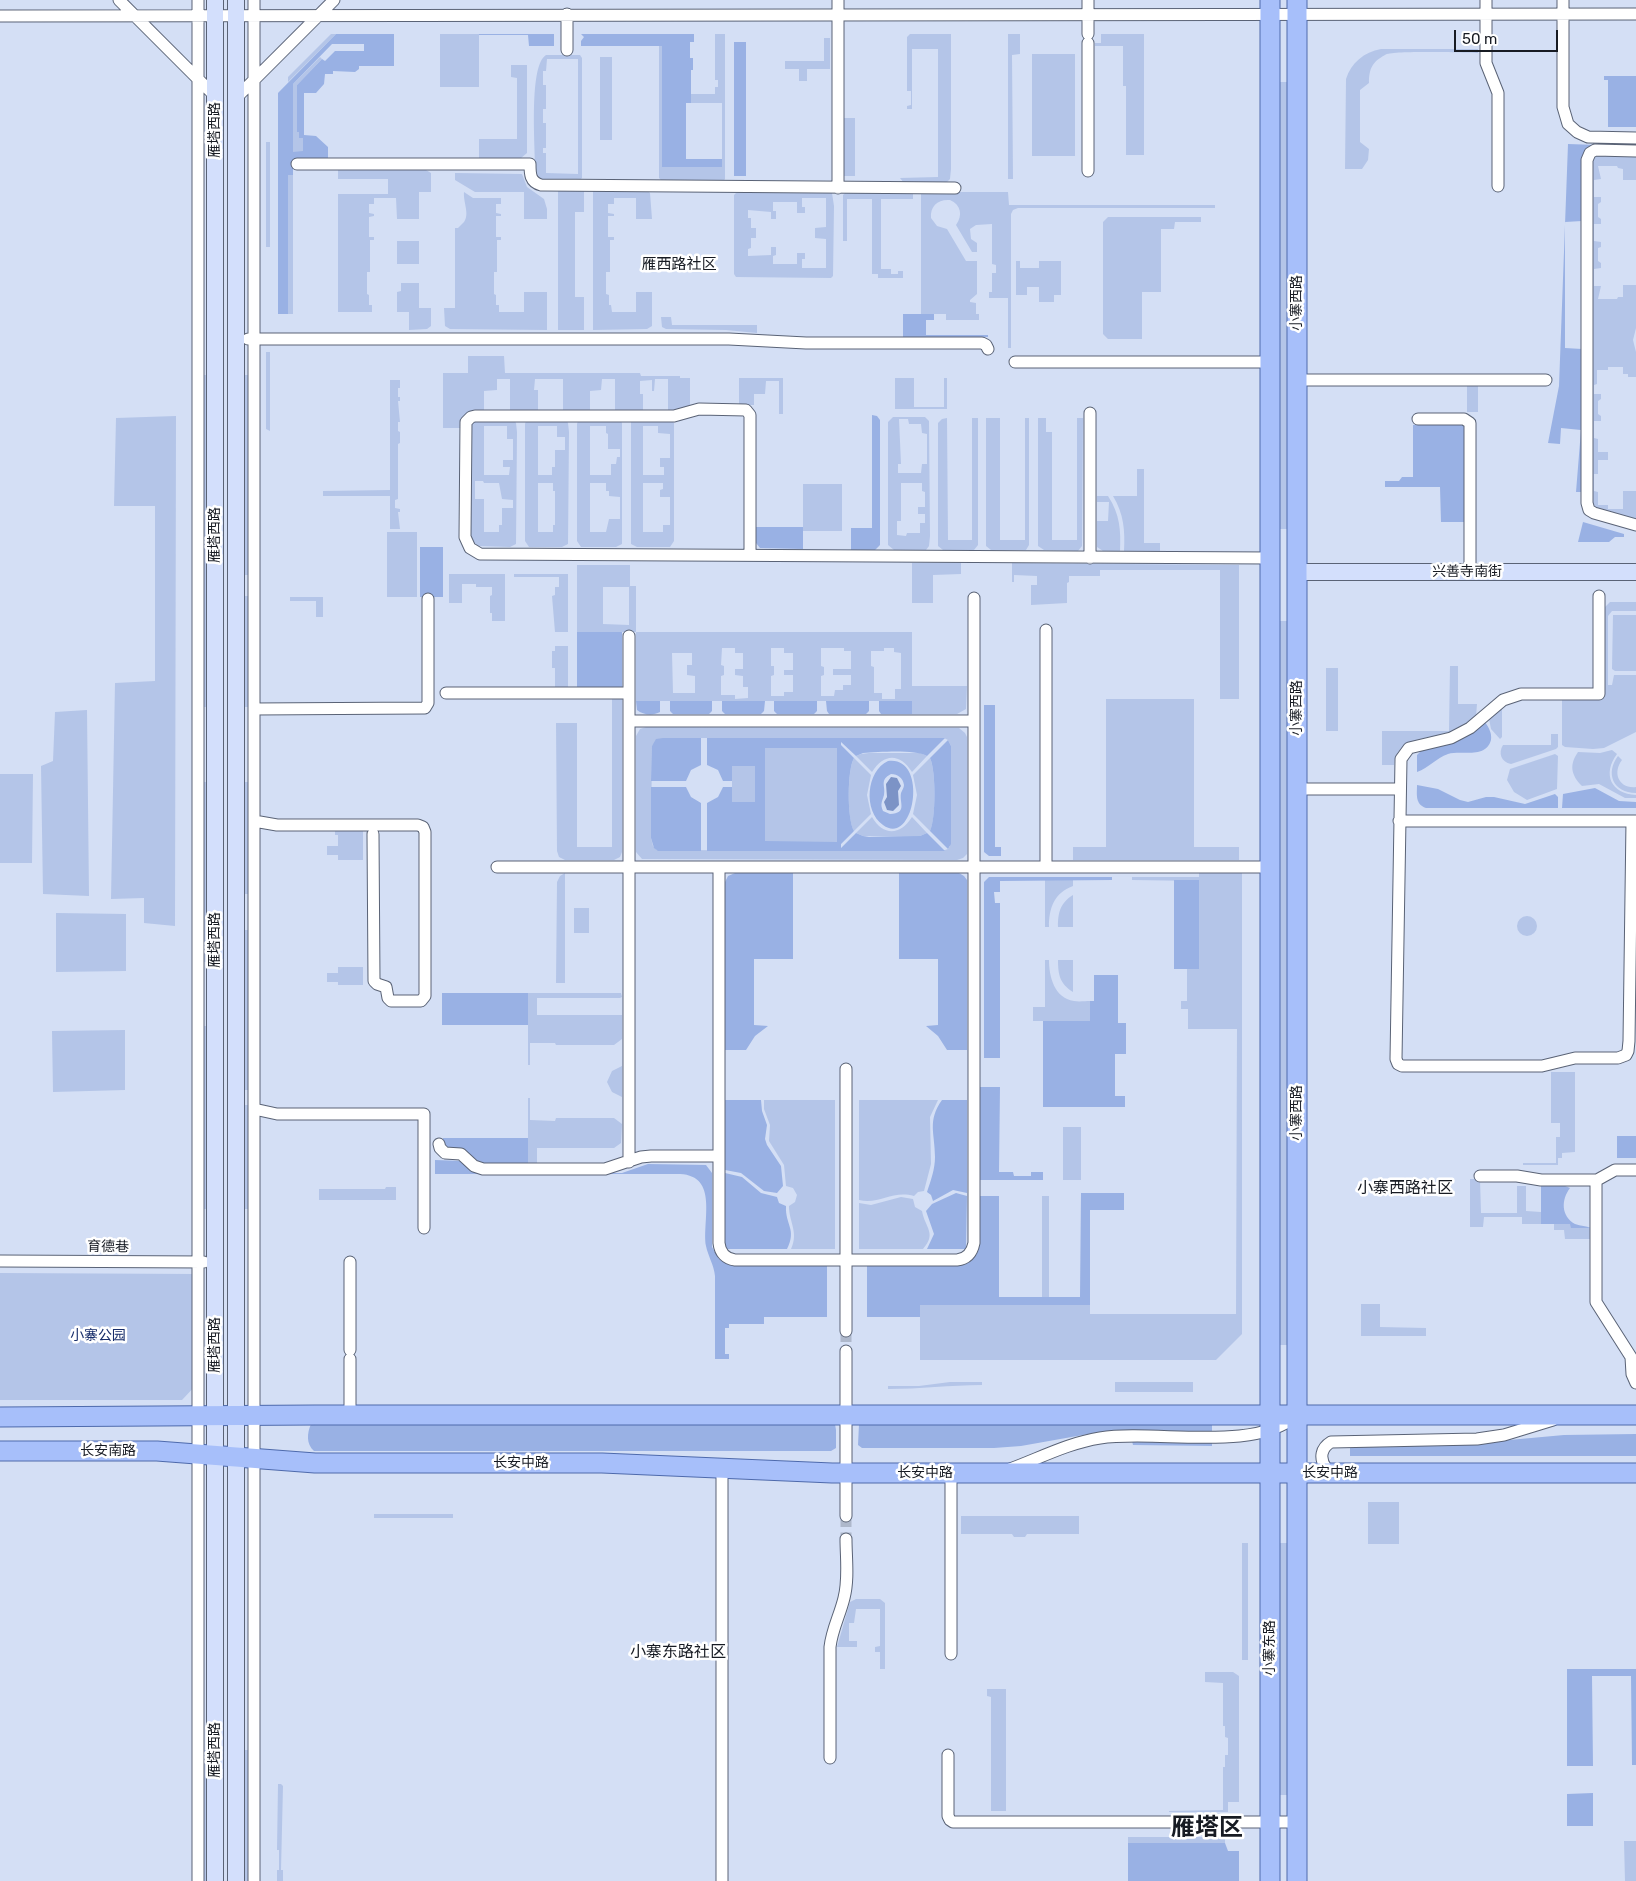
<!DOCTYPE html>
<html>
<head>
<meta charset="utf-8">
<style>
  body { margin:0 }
  #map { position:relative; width:1636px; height:1881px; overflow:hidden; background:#d4dff5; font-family:Rubik,sans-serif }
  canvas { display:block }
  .scale { position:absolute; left:1454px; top:30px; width:104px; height:22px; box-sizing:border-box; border:2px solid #171b23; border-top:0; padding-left:6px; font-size:15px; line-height:18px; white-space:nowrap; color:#171b23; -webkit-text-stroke:4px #fff; paint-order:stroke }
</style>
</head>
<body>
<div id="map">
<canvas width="1636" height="1881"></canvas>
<div class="scale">50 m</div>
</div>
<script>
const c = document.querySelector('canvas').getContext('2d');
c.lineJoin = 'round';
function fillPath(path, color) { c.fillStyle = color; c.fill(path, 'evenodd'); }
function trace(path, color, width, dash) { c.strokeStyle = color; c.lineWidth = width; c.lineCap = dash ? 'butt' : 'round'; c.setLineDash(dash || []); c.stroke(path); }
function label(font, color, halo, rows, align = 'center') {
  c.font = font + ' Rubik,"Noto Sans SC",sans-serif'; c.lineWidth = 5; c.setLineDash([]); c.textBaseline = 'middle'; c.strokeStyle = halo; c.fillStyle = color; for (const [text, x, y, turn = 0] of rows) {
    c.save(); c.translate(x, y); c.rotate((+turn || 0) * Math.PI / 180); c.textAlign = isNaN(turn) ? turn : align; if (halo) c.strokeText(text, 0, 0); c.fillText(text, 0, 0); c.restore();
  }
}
fillPath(new Path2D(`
  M331,34H336L288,82V77Z
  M440,34H479V87H440Z
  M715,34H725V179L723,182L662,181L659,178V46H662V167H722V103H691V94H715V87H718V80H715Z
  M910,34H951V169L950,179L946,183H904L900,178L938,177V49H912V109H907V106L911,105V91H907V37Z
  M1008,34H1020V54L1012,55L1013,179H1008Z
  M1101,34H1144V155H1126V86H1123V46H1095V43H1101Z
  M824,38H830V69H807V81H799V69H785V61H824Z
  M1381,49H1478V53C1464,53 1393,50 1385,55C1372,62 1369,69 1369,83L1360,90V142L1369,149L1368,160L1362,169H1345L1346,79C1351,63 1364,52 1381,49Z
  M1032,54H1075V156H1032Z
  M546,55H580L582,58V178L580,180L541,181L536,178L535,164C535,143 529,65 546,55ZM547,59H578V174L546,173V153H543V148H546V123H543V109H546V85H543V71H546Z
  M320,57L322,59L297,85L299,132L303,138V152H293V84Z
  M600,57H612V140H600Z
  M511,65H527V153L521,158H479V139H517V78L511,77Z
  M1280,82H1287V529H1280Z
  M843,118H855V176H843Z
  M266,142H270V247H266Z
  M1596,155L1636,156V180H1623V169L1618,168L1617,166H1598L1601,179L1594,180V197H1601V202L1598,204V217L1601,219V224H1594V241L1601,242V247L1598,248V261L1601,263V268L1594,269V286H1601L1598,299H1617L1618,297H1623V285H1636V328L1633,340L1636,352V377H1628V374H1623V367H1608V370H1597V384L1594,385V394H1601V399L1598,401V414L1601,416V421H1594V438L1598,439V452H1608V460H1598V474H1594V491L1598,492V505H1608V509H1623V491H1636V520L1592,506V159Z
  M338,169L426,170L431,173V192H419V219H397L396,198H374V204H369V213L374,214V216L369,217V237H374V240H370V272H367V294L369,295V305H372V312H338V194H388V179H338Z
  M455,173L522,174L527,187L544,199L547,209V219H524V192H475L455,180Z
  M288,175H293V314H288Z
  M558,190H584V212H575V297H584V330H558Z
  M593,190L648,191L650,193L652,219H636V198H614V204H608V213L614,214V216H608V237H614V240H610V272H606V294L609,295V305H611L612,312H636V292H652V326L647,329L593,330Z
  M738,191L832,193L834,206L833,276L831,278L736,277L734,274V195ZM802,198H826V227L815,228V238L826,239V268H802V259H805V253H797V264H773V256L776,255V247H771V255L748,256V249L751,248V238H756V228H751V218H748V210L771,212V219H776V211H773V202H797V213H805V207H802Z
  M464,192L473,198H501V204H496V213L501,214V216H496V237H501V240H497V272H494V294L496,295V305H499V312H524V292H547V330L450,329L445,326L444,308H455V228H458C460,226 462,224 464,222C470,214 463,202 464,192Z
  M846,192H913V199H881V269H891V274H898V271H903V278H878V274H872V199H847V241H843V195Z
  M921,192H1008L1009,205H1215V208H1018L1013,210L1011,214V348H1008V298H989V292H992V273H996V265L992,264V224L976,225L970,229L971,239L977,243V252H972L956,225C963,215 961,205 950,200C938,199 930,206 931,218L937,226L947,229L966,261H977V294L970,300V302L976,303V314H979V320H946V314H921Z
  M1108,217H1201V222H1175L1174,229H1161V292H1142V339H1108L1103,334V222Z
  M397,241H419V264H397Z
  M1016,261H1020V268H1039V261H1061V295H1054V302H1039V287H1027V295H1016Z
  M401,283H419V308H431V326L427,329L409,330V312H397V292L401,291Z
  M661,317H671L672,325H757V333L726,330L666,329L662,327Z
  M266,352H270V431L266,429Z
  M468,356H504L505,373H640L641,376H680V378H690V406L668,413V379H655L654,391H652V380L640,381V394H643V413H615V379H602L601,390L590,391V413H563V379H535L534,390H538V413H510V379H497V390L484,391V413L461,428H443V373H468Z
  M201,375H210V707H201Z
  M242,375H251V575H242Z
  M739,378H783V414H779V381H766L765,394H754V405H739Z
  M895,378H914V407H944V378H947V409H895Z
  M390,380H400V388H398V397H400V401H398L400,422H398V431L400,432V443L398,444V499L395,500V508L400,509V512H398L400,529H390V496H323V491L390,490Z
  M1467,386H1478V412H1467Z
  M176,416L175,926L144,923V898L111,899L115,683L155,681V506H114L116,418Z
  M893,417H925L929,421L930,536L929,546L926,550H894L888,545V422ZM899,419H908L909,424H921L922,433L927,434V464H922L921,473H898V464H901ZM901,483H922V491L925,492V507H918V514H925V523H920V533H907L906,536L897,535V521H901Z
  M947,418L948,540H972V418H978V545L974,550H943L938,546V423L942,419Z
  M986,418H1000V540H1025V418H1029V545L1026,550H991L986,546Z
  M1038,418H1046V432H1052V540H1077V418H1083L1082,546L1078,551L1044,550L1038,546Z
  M514,420L516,423L517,432L516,544L510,547L478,546L470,539L471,421ZM484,426H507V439H513V460H503V467H510L509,475H484ZM475,481H483L484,483H499L502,499L513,500V508H502V525H499V532H484V499H475Z
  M566,420L568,423L569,432L568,544L562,547H529L525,541V424L526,421ZM538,426H557V437H565V450H555V467H552V475H538ZM538,483H553V491H555V525H553V532H538Z
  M620,420L622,423V544L616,547H581L577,541V424L578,421ZM590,426H606V433L608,434V449H620V457H617L616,464H611V475H590ZM590,483H606V491H609V496L620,497V519H609L606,532H590Z
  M631,421H672L674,423V541L670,547H637L631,544ZM643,426H658V433L670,434V458H660V467H664V475H643ZM643,483H663V489L660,490V497H670V525H663V532H643Z
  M1137,469H1144V543H1160V551H1124C1125,531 1124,514 1113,496H1137Z
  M803,484H842V531H803Z
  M1097,496H1108C1120,514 1121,531 1120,551H1103L1097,547V521H1108L1109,502H1097Z
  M387,532H417V597H387Z
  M912,563H961V574L933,575V603H912Z
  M1012,563L1239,565V699H1220V570H1100V576H1069V582L1067,583V603L1031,605V585H1037V576L1014,575V582H1012Z
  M577,565H630V586H636V632H912V686H967L966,709L957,714H912V701H636V632H577ZM603,587H629V625L603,624ZM722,648H735V653H743V669H735V675L743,676V687H748V698L735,699V695H721V676L724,675V666L721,665ZM771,648H784V653H793V670H784V675H793V692H784V696H771V676L774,675V666H771ZM821,648H844V651H851V669H833V675H851V685H843V690H835L834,696H821V676L824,675V667L821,666ZM884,648H894V652L901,653V689H895V699H882V693H874V667L871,666V651H884ZM672,653H692V665H687V675L695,676V693H673Z
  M449,574H505V621H492V613H490V596L492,595V587H476V584H462V603H449Z
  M514,574H568V632H555L552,596L555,595V587H559V577H514Z
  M242,596H251V707H242Z
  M290,597H323V617H316V601H290Z
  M1610,602H1636V611H1612L1608,616V685H1612L1614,675H1636V732L1604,748L1593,749L1565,747L1562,745V699L1604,695L1605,607Z
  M1613,615H1636V671H1615L1612,669Z
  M1280,621H1287V1345H1280Z
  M555,646H568V688H555V668H552V651H555Z
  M1450,666H1458V704H1477L1476,716C1468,723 1460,729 1450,732C1429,739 1396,737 1394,765H1382V731H1449Z
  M1326,668H1338V731H1326Z
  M612,697H622V852L620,857L614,860H565L559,857L557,851L556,723H577V847H612Z
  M1106,699H1194V847H1239V860H1073V847H1106Z
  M1502,707V737L1500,739L1491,729L1489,719Z
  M87,710L89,896L43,894L41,766L53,761L55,712Z
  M646,727L959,728L965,733L967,737V854L963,858L957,860L642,859L636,852V736L640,729ZM664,738H944L948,740L951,746L950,846L948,849L942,851L657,850L653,846L651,838L652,746Z
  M1551,734H1558V747L1556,749L1511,764C1501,762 1498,753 1503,745H1551Z
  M765,748H838V842H765Z
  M1612,750L1617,754C1602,774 1611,794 1636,795V798H1625L1599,784L1582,786C1571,775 1569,765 1578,752L1600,753Z
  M869,753H920L927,756L912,772C900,753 884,753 872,772L856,756L861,754Z
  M1555,754L1558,756L1557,789L1527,800L1514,792L1507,780L1510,769Z
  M1618,756L1622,760C1612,773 1619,789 1636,787V793C1613,793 1605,773 1618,756Z
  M854,758L871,775L867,795L871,814L854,831C847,820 847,770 854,758Z
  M930,758C936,770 936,820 930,831L913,814L917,795L913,775Z
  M732,766H755V802H732Z
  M0,774H33L32,863H0Z
  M201,782H210V962H201Z
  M242,782H251V894H242Z
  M872,817C883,836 900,836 912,817L927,833L920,836L914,837L863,836L856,833Z
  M335,830H363V860H338V855H327V846H338V835H335Z
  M565,873V983H556L557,882L560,876Z
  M1199,873H1242V1334L1216,1360H920V1305H1090V1314H1236L1237,1029H1188V1009H1181V1001H1187V969H1199V881L1132,880V877H1199Z
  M1045,880H1073V886C1054,893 1049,908 1049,927H1045Z
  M1073,895V927H1058C1058,913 1060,903 1073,895Z
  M574,908H589V933H574Z
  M56,913L126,914V971L56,972Z
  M1517 926a10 10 0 1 1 20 0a10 10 0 1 1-20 0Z
  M242,930H251V1090H242Z
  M1045,960H1049C1049,976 1054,998 1074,1001C1079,1002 1085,1001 1090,1001V1021H1033V1007H1045Z
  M1058,960H1073V992C1060,984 1058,975 1058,960Z
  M338,967H363V985H338V982H327V973H338Z
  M528,993H621L622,997L620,998H537V1015H622V1039L614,1045H556L555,1043H530V1065H528Z
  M201,1026H210V1209H201Z
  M125,1030V1090L53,1092L52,1031Z
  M622,1066V1097L612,1092L607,1082L612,1071Z
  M1551,1072H1575V1152L1562,1153V1158H1558V1165H1523V1163H1556V1137H1560V1123H1551Z
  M528,1098H530V1120L555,1121L556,1118H614L622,1124L621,1143L614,1148H537V1165H528Z
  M764,1100H835V1249H791C799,1232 789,1223 789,1206L795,1202L797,1195L793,1188L786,1186L784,1165L769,1141L770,1125L764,1109Z
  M859,1100H938L930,1117L931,1164L924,1191L918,1192L914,1196C892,1190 879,1205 859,1200Z
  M242,1105H251V1209H242Z
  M1063,1127H1081V1180H1063Z
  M1470,1179H1480L1481,1213H1517V1186H1526V1211L1541,1212V1224H1522V1217H1484L1483,1227H1470Z
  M386,1187H396V1200H319V1189H385Z
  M1042,1196H1049V1297H1042Z
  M901,1197L913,1199L915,1207L922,1211C925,1228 937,1233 923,1249H859V1203L871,1205Z
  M1554,1224H1571V1228H1591V1239H1565L1564,1230H1554Z
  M0,1273L196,1274L197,1384L182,1400H0Z
  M1361,1304H1380V1327L1426,1328V1336H1361Z
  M950,1382H982V1385C950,1385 920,1389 888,1389V1386H919Z
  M1115,1382H1193V1392H1115Z
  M1368,1502H1399V1544H1368Z
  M374,1514H453V1518H374Z
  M961,1516H1079V1534H1027L1025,1537H1014L1012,1534H961Z
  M1242,1543H1248V1660H1242Z
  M1280,1543H1287V1795H1280Z
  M856,1599H880L885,1603V1669H880V1652H875V1647L880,1646V1609H856L854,1623H849V1641H857V1647H837L850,1602Z
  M1205,1672H1233L1239,1676V1802H1228V1812H1169V1811L1223,1810V1767H1225V1755H1228V1738L1225,1737V1726H1223V1683L1205,1682Z
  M987,1689H1006V1811H991V1697L987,1696Z
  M201,1750H210V1881H201Z
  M242,1750H251V1881H242Z
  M278,1784H281L283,1786L281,1870H283V1881H277V1870H279V1850H277Z
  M1128,1837H1225V1843H1128Z
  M1624,1841H1636V1881H1625Z`), '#b4c5e8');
fillPath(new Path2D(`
  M336,34H394V66H359V69L355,72L333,71V74H325L324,84L316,93H304V135L316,136L328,147V158L293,159V175H288V314H278V93ZM332,44H364V51H335L325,61L322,59L297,85V132H299V138H303V151L293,152V84Z
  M479,34H554V46H529L528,35H479Z
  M581,34H694V42H690V58H693V70H691V103H686V159H722V167H662V46H581V41L584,37Z
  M734,42H746V176H734Z
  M1604,76H1636V127H1608V80H1604Z
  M1568,144L1597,145L1589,147L1582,156V221L1565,222V348L1582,349V492H1576L1581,430L1561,428L1560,444L1548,443L1559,386Z
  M903,314H934V320H926V335H988V337H903Z
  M872,415L877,416L880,420V545L875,550H851V528H872Z
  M1413,425H1467V522H1441L1440,487H1385V481H1399L1402,477H1413Z
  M1583,522L1624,534V537H1615L1609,542H1578Z
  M756,527H803V549L760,548L756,543Z
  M420,547H443V597H420Z
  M577,632H622V688H577Z
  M636,701H660V712C653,716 643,715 637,710Z
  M670,701H712V711L709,714H673L670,711Z
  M722,701H765L764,711L761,714H725L722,711Z
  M774,701H817V711L814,714H777L774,711Z
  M826,701H869V711L866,714H829L827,711Z
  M879,701H912V714H881L879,711Z
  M984,705H995V847H1001V856H989L984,852Z
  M1485,722C1489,728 1492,733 1491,740C1486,759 1461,750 1448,754C1436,758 1429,768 1417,772V755L1422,750L1460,740Z
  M663,738H701V765L691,770L686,781H651L652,746L656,739Z
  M707,738H945L927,756C914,749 879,752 863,753L856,756L841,742V745L854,758C847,770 847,819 854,831L841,844V848L856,833L863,836L869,837L920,836L927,833L945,851H707V803L718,797L723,787H732V802H755V766H732V781H723L718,770L707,765ZM765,748H837V842L765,841Z
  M948,740L951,746V844L948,849L930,831C936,819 936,770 930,758Z
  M888,761C929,755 915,848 883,825C863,811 866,771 888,761ZM891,774C898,774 903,778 904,785C904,788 902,790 901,793C899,803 908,813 890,814L883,811C880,804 882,802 884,795C886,786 879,780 891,774Z
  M1417,785L1438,789L1460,800L1468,802L1486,797H1494L1525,804L1555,794L1558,797V808H1426C1415,804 1417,795 1417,785Z
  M651,787H686L691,797L701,803V851H658L654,848L651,838Z
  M1595,788L1619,801L1636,802V808H1562L1563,794Z
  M735,873H793V959H754V1025L768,1026L755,1036L746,1050H725V882L728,876Z
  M899,873H959L964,876L967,880V1050H947L938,1036L926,1026L938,1025V959H899Z
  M989,877H1112V880L1000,881V892H994L995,903H1000V1058H984V882Z
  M1174,880H1199V969H1174Z
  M1094,975H1118V1023H1126V1054H1115V1096H1125V1107H1043V1021H1090V1001H1094Z
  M442,993H528V1025H442Z
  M980,1087H1000L999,1172H1013L1014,1176H1031V1172H1043V1180H980Z
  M725,1100H761L762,1111L767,1125L765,1139L767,1145L781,1166L783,1186L777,1193L764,1191L741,1173L725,1170Z
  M942,1100H967V1193L953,1190L933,1201L931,1195L927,1192C931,1180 935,1169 935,1157C935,1133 927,1121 942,1100Z
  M1617,1136H1636V1158H1617Z
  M443,1138H528V1165H483L475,1161L464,1149L443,1148Z
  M435,1160L462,1161L483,1173H622L648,1164L706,1165L712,1173V1247L719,1259L732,1266H827V1317H764V1324H729V1328H725V1354H729V1359H715V1276C714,1265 708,1256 706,1246C702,1221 719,1176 680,1174H435Z
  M725,1173L742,1177L761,1193L777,1197L779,1203L786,1206C785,1225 797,1229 787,1249H727L725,1245Z
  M1541,1186H1565L1570,1188C1561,1200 1561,1216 1575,1224C1581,1226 1586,1226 1591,1228H1571L1570,1224H1541Z
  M956,1193L967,1196L966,1248L965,1249H927L934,1234L926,1211L932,1204Z
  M1081,1193H1124V1210H1090V1305H920V1317H867V1266H960C973,1263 979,1254 980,1242V1196H999V1297H1080Z
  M831,1423L835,1424L836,1430V1448L831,1451H314C306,1444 307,1433 311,1424Z
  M1212,1423V1432L1094,1433L1021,1446L994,1448H862L858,1445L859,1424Z
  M1636,1434V1456H1350V1443L1487,1442L1564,1435Z
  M1132,1441H1212V1446L1133,1445Z
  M1567,1669H1636V1765H1632L1631,1676H1592L1593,1766H1567Z
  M1593,1793V1826H1567V1794Z
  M1128,1843H1225L1228,1851H1239V1881H1128Z`), '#99b1e4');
fillPath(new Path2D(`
  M891,777L897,778L901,786L898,791L899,805L893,811L887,810L884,802L887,797L886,784Z`), '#7c93c6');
trace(new Path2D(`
  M846,1331V1351
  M846,1516V1539`), '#aeb8cb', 11, [11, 5.5]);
const street = new Path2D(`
  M119,0L215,96
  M198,0V1881
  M254,0V1881
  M838,0V188
  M1088,0V34
  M1486,0V63L1498,93V186
  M1563,0V107L1568,124L1577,132L1588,137L1636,138
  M567,14V50
  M0,16L1636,14
  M1088,43V171
  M236,98L334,0
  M1636,151L1595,150L1590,153L1587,160V503L1589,510L1594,513L1636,525
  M297,164H530C530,174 530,182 541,185L955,188
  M248,339H729L806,343H982L986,345L988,349
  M1015,362H1270
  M1297,380H1546
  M1090,413V558
  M1418,419H1464L1470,423V572
  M750,555V415L746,410L699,409L674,416H475L471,417L466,422L465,537L470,548L480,554L1270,558
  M1599,596V694H1521L1503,700L1470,728L1451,738L1409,748L1401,759L1396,1059L1398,1064L1402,1066H1542L1575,1058H1618L1626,1055L1628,1051L1629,1041L1632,821
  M1046,630V867
  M629,636V1162
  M446,693H629
  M254,709L425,708L428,703V599
  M629,721H974
  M1297,789H1399
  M254,821L277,825H418L423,827L425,832V996L421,1001H391L388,998L386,987L377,984L374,981L373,834
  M1399,821H1636
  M497,867H1270
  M719,867V1243C720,1253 726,1259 735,1260H957C967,1259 972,1253 974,1243V598
  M846,1069V1331
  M254,1109L277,1114H424V1228
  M439,1144L440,1148L445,1153L461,1154L474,1166L483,1169H605L641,1157L651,1156H719
  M1480,1176H1517L1541,1180H1597L1615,1170H1636
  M1596,1180V1302L1631,1357L1632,1374L1636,1383
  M0,1261L204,1262
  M350,1262V1350
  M846,1351V1516
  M350,1359V1415
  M722,1468V1881
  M1010,1469C1040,1458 1068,1443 1100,1438C1156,1429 1252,1453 1296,1416
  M1333,1472L1326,1468C1319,1458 1321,1448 1331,1442L1477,1439L1504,1435L1553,1420
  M951,1473V1654
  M948,1755V1816L950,1820L953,1822H1297
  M830,1758V1647C832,1629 840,1615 844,1598C849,1579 846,1558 846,1539`);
const secondary = new Path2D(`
  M215,0V1881
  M236,0V1881
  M1297,572H1636`);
const primary = new Path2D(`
  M1270,0V1881
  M1297,0V1881
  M0,1417L315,1415H1636
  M0,1451H157L315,1463H602L832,1473H1636`);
trace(street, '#5a6376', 13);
trace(secondary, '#5a6376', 18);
trace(primary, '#4e6aac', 21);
trace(street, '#fff', 11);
trace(secondary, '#d3dffc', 16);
trace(primary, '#a7bffa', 19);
label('14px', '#171b23', '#fff', [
  ["雁塔西路",215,130,-90],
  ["小寨西路",1297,303,-90],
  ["雁塔西路",215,535,-90],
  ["兴善寺南街",1467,572],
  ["小寨西路",1297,708,-90],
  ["雁塔西路",215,940,-90],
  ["小寨西路",1297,1113,-90],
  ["育德巷",108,1247,1],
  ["雁塔西路",215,1345,-90],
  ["长安南路",108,1451],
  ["长安中路",521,1463],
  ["长安中路",925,1473],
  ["长安中路",1330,1473],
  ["小寨东路",1270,1648,-90],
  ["雁塔西路",215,1750,-90]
]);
label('14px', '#172d6a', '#fff', [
  ["小寨公园",98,1336]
]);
label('15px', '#171b23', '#fff', [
  ["雁西路社区",679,265]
]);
label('16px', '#171b23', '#fff', [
  ["小寨西路社区",1405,1188],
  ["小寨东路社区",678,1652]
]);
label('bold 24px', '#171b23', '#fff', [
  ["雁塔区",1207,1828]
]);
</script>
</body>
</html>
